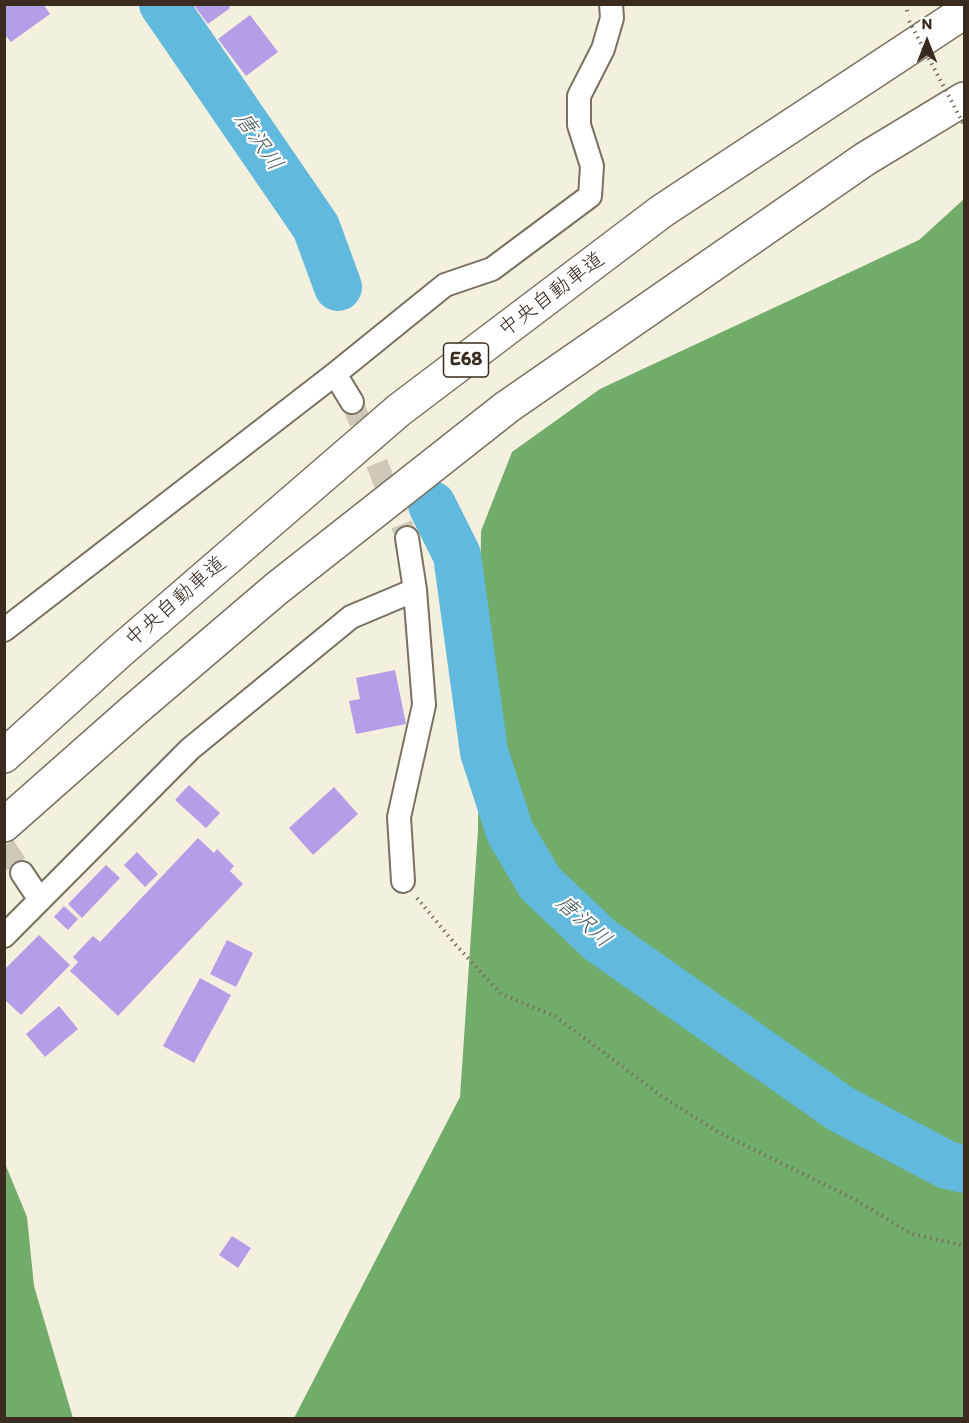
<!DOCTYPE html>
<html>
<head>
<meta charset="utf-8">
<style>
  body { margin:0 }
  #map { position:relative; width:969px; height:1423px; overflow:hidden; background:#f3f0de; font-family:Itim,sans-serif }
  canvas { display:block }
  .frame { position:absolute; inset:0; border:6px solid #3b2a1e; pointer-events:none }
  .north { position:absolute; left:897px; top:12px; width:60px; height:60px; -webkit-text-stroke:4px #fff; paint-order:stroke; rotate:0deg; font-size:16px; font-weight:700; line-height:24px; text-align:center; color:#3b2a1e }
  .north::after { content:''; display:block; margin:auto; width:21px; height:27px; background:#3b2a1e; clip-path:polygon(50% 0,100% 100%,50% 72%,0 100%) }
</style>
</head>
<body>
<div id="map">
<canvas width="969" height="1423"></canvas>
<div class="frame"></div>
<div class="north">N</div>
</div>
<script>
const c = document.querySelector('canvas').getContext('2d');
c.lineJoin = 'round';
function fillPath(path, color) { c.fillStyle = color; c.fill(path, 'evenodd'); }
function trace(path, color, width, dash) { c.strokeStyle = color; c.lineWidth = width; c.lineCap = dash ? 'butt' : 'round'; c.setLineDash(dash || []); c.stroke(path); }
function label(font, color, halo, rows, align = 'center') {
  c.font = font + ' Itim,"Klee One",sans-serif'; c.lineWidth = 4.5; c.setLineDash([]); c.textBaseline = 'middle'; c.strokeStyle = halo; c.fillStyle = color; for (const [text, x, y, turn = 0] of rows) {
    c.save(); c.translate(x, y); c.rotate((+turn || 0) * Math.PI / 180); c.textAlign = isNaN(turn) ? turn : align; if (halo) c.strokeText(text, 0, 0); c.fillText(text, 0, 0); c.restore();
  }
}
fillPath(new Path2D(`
  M964,199V1418H294L460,1097L478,831L481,531L512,452L600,389L919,240Z
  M4,1161L27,1217L34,1286L73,1418H5Z`), '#72ac6a');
trace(new Path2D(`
  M163,4L316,227L338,287
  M432,505L457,555L484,752L510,832L540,883L600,940L841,1109L947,1165L964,1169`), '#61b9de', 48);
fillPath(new Path2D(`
  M4,4H43L50,14L11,42L4,34Z
  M193,4H228L230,8L208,24Z
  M250,15L278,52L246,76L218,39Z
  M395,670L406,724L356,734L349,701L360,699L356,678Z
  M189,785L220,813L206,828L175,800Z
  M334,787L358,814L313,855L289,828Z
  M198,838L214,853L217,849L234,866L230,871L243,884L118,1016L70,971L78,962L73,957L93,936L100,942Z
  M137,852L158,874L145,887L124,865Z
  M106,865L120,878L82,918L68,904Z
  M64,906L78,919L68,930L54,917Z
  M39,935L70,965L21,1015L4,999V970Z
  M227,940L253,953L236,987L210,974Z
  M200,978L231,995L194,1063L163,1046Z
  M59,1006L78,1029L45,1057L26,1034Z
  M232,1236L251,1248L238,1268L219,1255Z`), '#b39fe7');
trace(new Path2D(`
  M352,402L407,538
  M4,846L22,873`), '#cec8b8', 22, [22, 11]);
const street = new Path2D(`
  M335,374L352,402
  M4,630L335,374L445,285L492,269L590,196L592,166L579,125V96L603,49L612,18L611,4
  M22,873L40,900
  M403,881L399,817L424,705L415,590L407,538
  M4,936L190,749L351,617L415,590`);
const highway = new Path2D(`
  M4,756L120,651L399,410L662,211L964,12
  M4,825L133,711L276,589L507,407L865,159L964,99`);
trace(street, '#7b6f61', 26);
trace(highway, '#7b6f61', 36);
trace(new Path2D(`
  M906,4L908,16
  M417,898L456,945L501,994L555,1016L660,1095L718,1132L852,1198L912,1234L964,1246`), '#7b6f61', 4, [1.5, 4.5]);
trace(street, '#fff', 22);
trace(highway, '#fff', 33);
trace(new Path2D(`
  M909,21L964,125`), '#7b6f61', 4, [1.5, 4.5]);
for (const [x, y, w] of [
  [466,360,45]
]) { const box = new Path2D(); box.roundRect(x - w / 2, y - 17, w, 34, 4.5); c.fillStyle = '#fff'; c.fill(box); trace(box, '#3b2a1e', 1.5); }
label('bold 20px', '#3b2a1e', null, [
  ["E68",466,360]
]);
label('21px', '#3b2a1e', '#fff', [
  ["中央自動車道",552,295,-37],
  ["中央自動車道",176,602,-41]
]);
label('italic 22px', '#485c61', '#fff', [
  ["唐沢川",258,142,55],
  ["唐沢川",583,922,42]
]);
</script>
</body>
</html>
